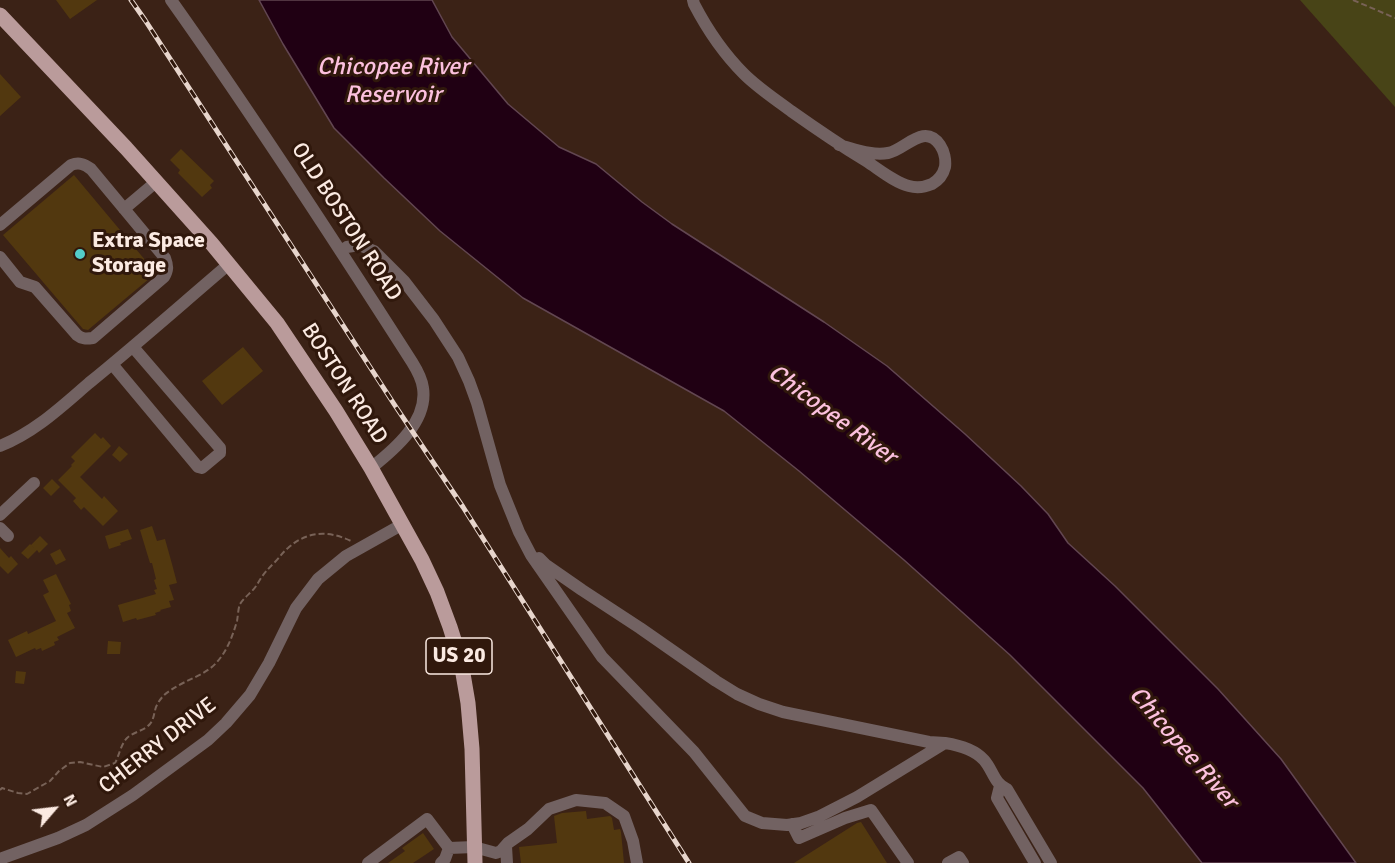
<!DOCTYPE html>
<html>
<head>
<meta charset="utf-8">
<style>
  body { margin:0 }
  #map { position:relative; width:1395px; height:863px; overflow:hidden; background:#3b2216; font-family:Signika,sans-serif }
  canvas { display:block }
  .north { position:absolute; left:24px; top:779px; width:60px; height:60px; -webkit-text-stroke:4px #30180c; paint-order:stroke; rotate:62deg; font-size:16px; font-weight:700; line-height:24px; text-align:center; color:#fbeae2 }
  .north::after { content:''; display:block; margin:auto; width:21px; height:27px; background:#fbeae2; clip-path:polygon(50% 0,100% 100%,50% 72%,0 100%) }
</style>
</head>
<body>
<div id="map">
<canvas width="1395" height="863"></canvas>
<div class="north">N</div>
</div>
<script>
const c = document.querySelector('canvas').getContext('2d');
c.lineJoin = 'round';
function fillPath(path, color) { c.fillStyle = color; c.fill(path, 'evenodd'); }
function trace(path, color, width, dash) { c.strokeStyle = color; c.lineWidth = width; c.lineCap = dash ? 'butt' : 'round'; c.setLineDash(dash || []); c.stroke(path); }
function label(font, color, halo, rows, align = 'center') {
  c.font = font + ' Signika,sans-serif'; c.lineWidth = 6; c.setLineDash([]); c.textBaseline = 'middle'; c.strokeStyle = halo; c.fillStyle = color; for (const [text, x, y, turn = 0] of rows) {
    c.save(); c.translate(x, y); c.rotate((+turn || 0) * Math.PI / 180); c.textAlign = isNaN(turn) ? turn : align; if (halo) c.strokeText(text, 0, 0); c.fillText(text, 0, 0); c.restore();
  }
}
fillPath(new Path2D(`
  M1300,0H1395V107Z`), '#484417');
const water = new Path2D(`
  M259,0H432L452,37L508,104L559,147L596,164L642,202L672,224L824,322L887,366L965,434L1021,486L1048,514L1068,543L1115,586L1218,689L1281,759L1356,863H1202L1143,788L1010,655L904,560L799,471L724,411L523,298L440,231L384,178L334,128L283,44Z`);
fillPath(water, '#200013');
trace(water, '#624651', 1.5);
fillPath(new Path2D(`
  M56,0H97L70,19Z
  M0,74L21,97L0,116Z
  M181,149L214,181L210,185L212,188L202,197L178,173L180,170L170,160Z
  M74,175L156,273L88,330L83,329L3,235Z
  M243,347L263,371L222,405L202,381Z
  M95,433L101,439L103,437L111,446L80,477L102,499L104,496L118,511L103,526L84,507L81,510L73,501L76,498L58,480L72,466L71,465L75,461L71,457Z
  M119,446L128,454L120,462L112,455Z
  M52,479L60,487L51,496L43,488Z
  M152,526L157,541L165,539L172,564L177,583L169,585L174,600L169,601L171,607L160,610L161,611L155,613L156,615L137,620L136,618L123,622L118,605L156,594L154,590L157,589L154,580L156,579L152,563H150L140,530Z
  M128,529L132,539L120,543L121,545L109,549L105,536Z
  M40,536L48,544L39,553L37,550L28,559L21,553L30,544L34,548L31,545Z
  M0,548L9,558L11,556L18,564L8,574L0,566Z
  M60,549L66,560L56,565L50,554Z
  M56,574L71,604L69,605L71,611L67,613L75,628L57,637L59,640L54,642L55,645L42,651L41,648L36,650L35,648L16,657L8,640L27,631L28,634L56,621L43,595L49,592L43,580Z
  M108,641L121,642L120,654H107Z
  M16,671L26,672L24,684L15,683Z
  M586,811L587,819L610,816L612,818L614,830L620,829L621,832L624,863H521L519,847L557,843L554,816L562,813Z
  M861,822L887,863H794L857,823Z
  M423,833L434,849L413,863H388L405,851L402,848Z`), '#52380f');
trace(new Path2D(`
  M1353,0L1395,18
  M0,790L2,788L18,793L27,794L50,781L59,771L70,763L80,762L103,767L115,763C119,756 121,744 127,738C133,732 144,731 150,724C154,719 154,713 156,707C159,700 164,694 171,690C185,680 206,675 217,662C227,651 233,635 237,621C238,616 238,609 240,604C245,596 254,591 258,583C263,574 268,569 275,562C280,557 283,552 288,548C307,531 328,530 351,541`), '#786257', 2, [6, 3]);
trace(new Path2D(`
  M171,0C255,118 334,240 412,362C417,370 422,379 423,388C428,421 395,449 371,468
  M693,0L694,4C708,31 722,52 744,74C758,88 775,99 791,111C815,128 840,145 866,161C880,170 894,182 909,186C916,188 925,187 932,184C939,180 943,175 945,167C946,160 944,151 940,145C924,122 905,150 888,153C872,156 855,149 839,145
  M124,209L156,182
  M0,225L71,165C79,162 84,164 91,169L165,258C168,266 168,270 164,277L93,338C86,339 82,339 77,335L35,287L20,282L0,257
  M341,251L347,247L359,245L374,251L404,281L434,320L458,357L469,381L477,403L500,485L519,532L531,555L602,657L694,752L745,816L762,823L787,825L801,823L818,817L857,797L945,743C958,745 975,750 984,760C993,770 994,784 1007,789L1051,863
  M112,364L198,467L202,468L220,453V448L133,347
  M0,446C35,432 61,407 89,383C137,344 182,304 229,264
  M0,515L34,483
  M0,528L8,536
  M539,558L546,565L582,590L640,628L716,681L737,694L759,704L783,712L929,742L945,743
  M1000,786L997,798L1035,863
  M792,824L799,838L845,818L871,810L908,863
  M506,846L507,863
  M0,859L58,838L86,825L133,795L208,740L226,723L250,695L269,663L296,608L318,579L346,556L403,524
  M368,863L427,819L449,848
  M441,863L445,859L449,848L474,847L496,853L501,851L508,843L528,829L549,809L576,800L605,803L624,816L633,841L637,863
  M948,863L959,857L963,863`), '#726262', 12);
trace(new Path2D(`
  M0,15L126,148L212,244L277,323L336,411L371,468L422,560L437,592L450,627L461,662L468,703L472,749L475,863`), '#ba9b9b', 15);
const rail = new Path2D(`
  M131,0L145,20L394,404L463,507L689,863`);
trace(rail, '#e7d5cc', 5);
trace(rail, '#30180c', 3, [9]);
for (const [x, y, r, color] of [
  [80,254,6,"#53cdc9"]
]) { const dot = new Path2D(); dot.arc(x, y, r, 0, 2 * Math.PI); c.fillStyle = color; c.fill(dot); trace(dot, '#30180c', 2); }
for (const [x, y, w] of [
  [459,656,66]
]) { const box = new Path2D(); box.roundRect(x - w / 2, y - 18, w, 36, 4.5); c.fillStyle = '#30180c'; c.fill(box); trace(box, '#fbeae2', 1.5); }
label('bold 21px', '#fbeae2', null, [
  ["US 20",459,656]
]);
label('22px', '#fbeae2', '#30180c', [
  ["OLD BOSTON ROAD",346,222,57],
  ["BOSTON ROAD",344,384,57],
  ["CHERRY DRIVE",158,746,-38]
]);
label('bold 22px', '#fbeae2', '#30180c', [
  ["Extra Space",92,241],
  ["Storage",92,266]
], 'left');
label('italic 24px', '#fcc1de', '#30180c', [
  ["Chicopee River",393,68],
  ["Reservoir",393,96],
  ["Chicopee River",832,415,36],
  ["Chicopee River",1183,748,49]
]);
</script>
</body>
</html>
